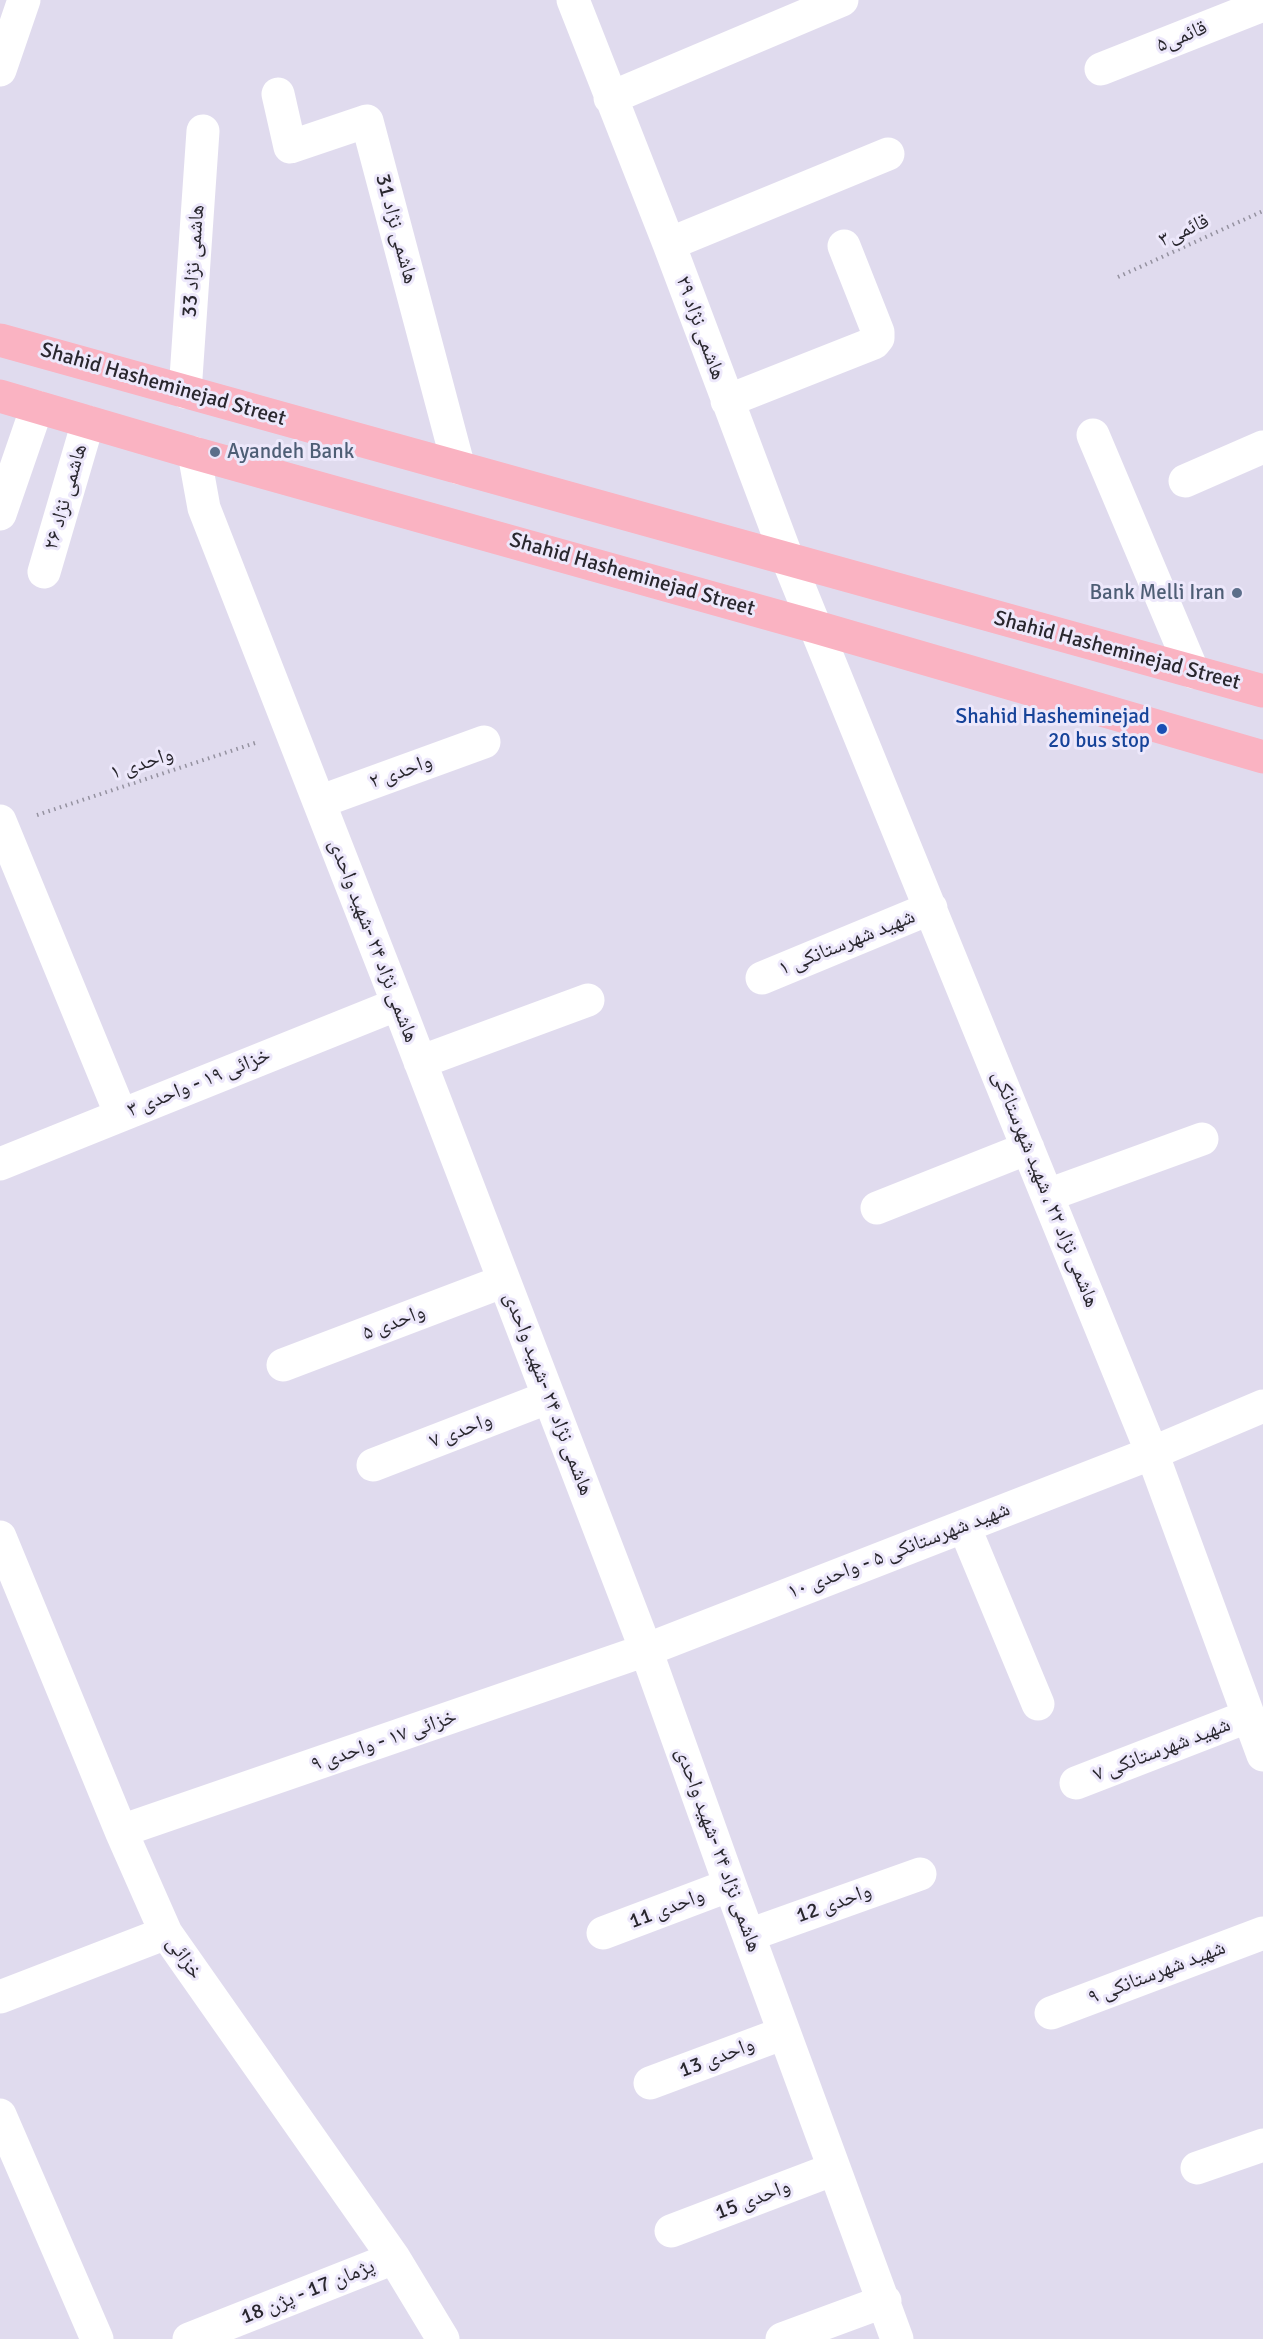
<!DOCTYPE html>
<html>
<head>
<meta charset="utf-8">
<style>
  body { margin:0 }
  canvas { display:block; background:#e0dbee }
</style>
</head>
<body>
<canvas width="1263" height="2339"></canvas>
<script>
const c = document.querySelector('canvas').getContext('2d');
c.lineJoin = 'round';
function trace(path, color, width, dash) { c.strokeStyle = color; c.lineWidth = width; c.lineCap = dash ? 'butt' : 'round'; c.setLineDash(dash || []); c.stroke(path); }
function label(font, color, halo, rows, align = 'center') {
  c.font = font + ' Signika,"Noto Naskh Arabic",sans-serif'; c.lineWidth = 6; c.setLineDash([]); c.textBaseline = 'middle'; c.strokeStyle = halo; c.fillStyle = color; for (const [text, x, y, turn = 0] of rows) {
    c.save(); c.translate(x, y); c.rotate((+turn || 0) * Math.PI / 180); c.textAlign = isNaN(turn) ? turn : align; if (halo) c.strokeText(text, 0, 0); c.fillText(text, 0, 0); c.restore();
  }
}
trace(new Path2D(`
  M1118,277L1263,211
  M37,815L258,742`), '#9592a0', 4, [1.5, 4.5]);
trace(new Path2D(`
  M573,0L669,244L788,560L1152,1453L1263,1755
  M1101,69L1263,5
  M0,70L24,0
  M278,94L290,147L367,121L459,468
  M610,98L842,0
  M669,244L888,154
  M185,392L203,131
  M727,401L874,343L878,338V332L844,246
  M1093,435L1193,672
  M194,453L204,508L398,1004L646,1650L730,1885L897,2339
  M1185,481L1263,447
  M0,514L37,407
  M44,572L88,422
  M319,802L484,742
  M0,821L121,1115
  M762,978L931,908
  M420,1062L588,1000
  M0,1164L398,1004
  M1048,1195L1202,1139
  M877,1208L1028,1148
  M283,1365L504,1281
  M373,1465L549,1397
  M964,1526L1038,1704
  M0,1537L121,1831L166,1933L394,2258L443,2339
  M1076,1783L1249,1716
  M121,1831L646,1650L1152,1453L1263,1406
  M603,1933L730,1885
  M749,1935L920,1874
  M0,1997L166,1933
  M1051,2013L1263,1933
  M650,2083L784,2033
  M0,2115L97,2339
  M1197,2168L1263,2145
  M671,2231L834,2169
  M189,2339L394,2258
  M782,2339L885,2301`), '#fff', 33);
trace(new Path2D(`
  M0,340L1263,691
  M0,396L194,453L816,627L1263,757`), '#fab3c2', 33);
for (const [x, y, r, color] of [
  [215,452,6,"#5c6f8a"],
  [1237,593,6,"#5c6f8a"],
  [1162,729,6,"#1a4fb4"]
]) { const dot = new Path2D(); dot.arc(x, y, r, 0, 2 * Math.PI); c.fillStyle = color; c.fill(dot); trace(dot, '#ede8fb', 2); }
label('21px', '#29272e', '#ede8fb', [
  ["قائمی۵",1182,37,-22],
  ["هاشمی نژاد 31",396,229,75],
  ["قائمی۳",1184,231,-24],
  ["هاشمی نژاد 33",194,261,-86],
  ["هاشمی نژاد ۲۹",700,328,70],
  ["Shahid Hasheminejad Street",163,385,16],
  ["هاشمی نژاد ۲۶",66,497,-74],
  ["Shahid Hasheminejad Street",632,575,16],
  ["Shahid Hasheminejad Street",1117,651,15],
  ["واحدی ۱",142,764,-18],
  ["واحدی ۲",401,772,-20],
  ["هاشمی نژاد ۲۴ -شهید واحدی",373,941,69],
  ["شهید شهرستانکی ۱",847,943,-22],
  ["خزائی ۱۹ - واحدی ۳",199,1083,-22],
  ["هاشمی نژاد ۲۲ ، شهید شهرستانکی",1045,1189,68],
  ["واحدی ۵",394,1323,-21],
  ["هاشمی نژاد ۲۴ -شهید واحدی",548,1394,69],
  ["واحدی ۷",461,1431,-21],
  ["شهید شهرستانکی ۵ - واحدی ۱۰",899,1551,-21],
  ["خزائی ۱۷ - واحدی ۹",384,1741,-19],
  ["شهید شهرستانکی ۷",1162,1750,-21],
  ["هاشمی نژاد ۲۴ -شهید واحدی",718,1850,70],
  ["واحدی 12",834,1904,-20],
  ["واحدی 11",667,1909,-21],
  ["خزائی",184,1958,55],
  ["شهید شهرستانکی ۹",1157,1973,-21],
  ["واحدی 13",717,2058,-21],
  ["واحدی 15",753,2200,-21],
  ["پژمان 17 - پژن 18",308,2292,-22]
]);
label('21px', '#4e5e75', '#ede8fb', [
  ["Ayandeh Bank",227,452],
  ["Bank Melli Iran",1225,593,"right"]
], 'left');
label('21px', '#164399', '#ede8fb', [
  ["Shahid Hasheminejad",1150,717],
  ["20 bus stop",1150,741]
], 'right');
</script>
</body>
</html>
